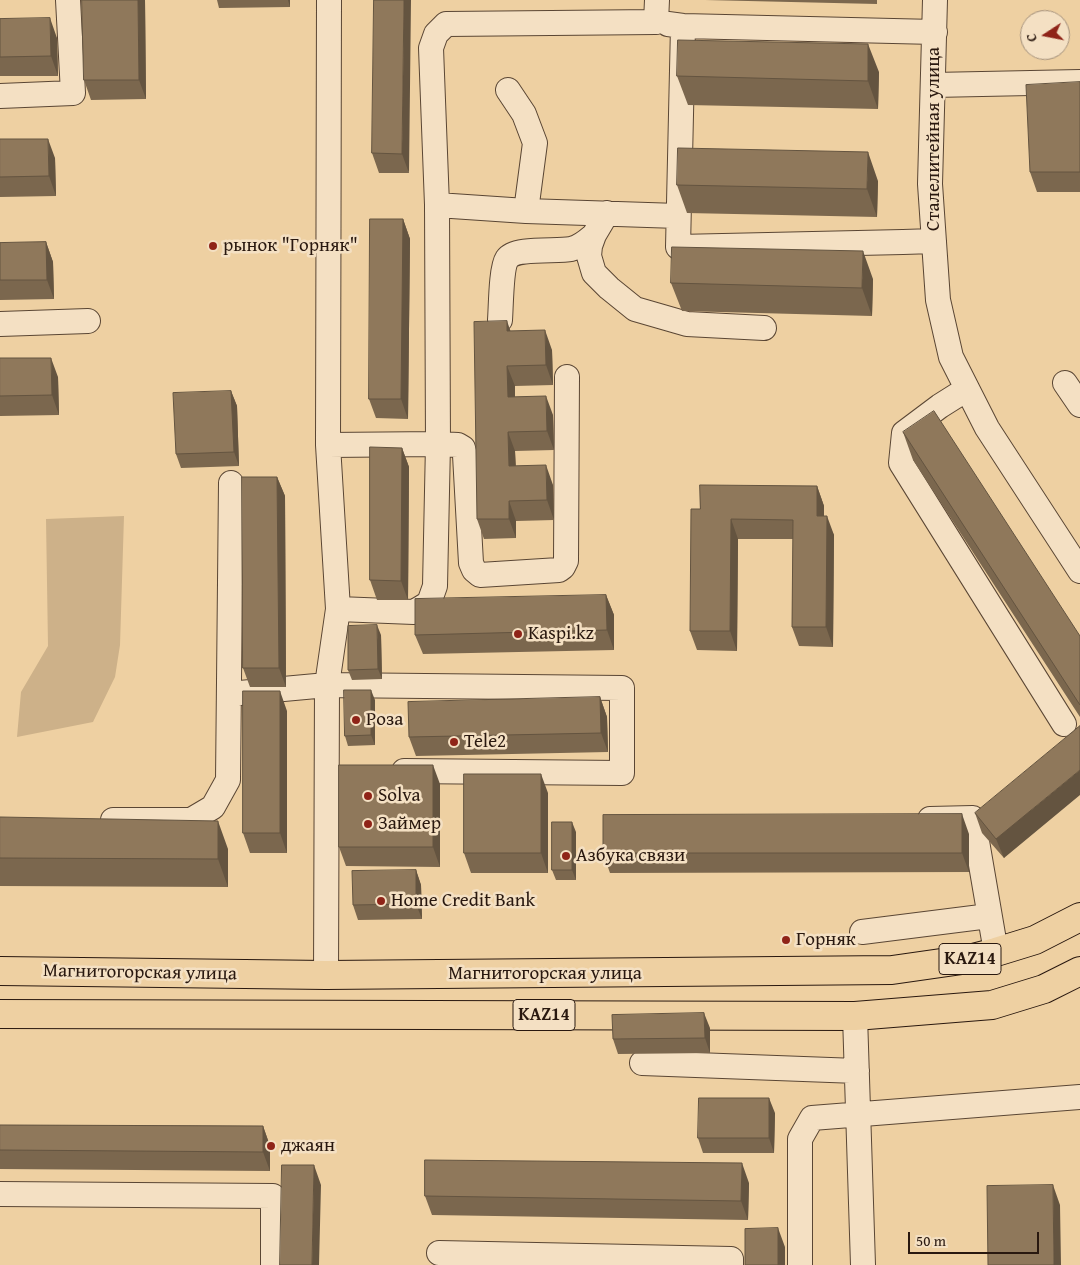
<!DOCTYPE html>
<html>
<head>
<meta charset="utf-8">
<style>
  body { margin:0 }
  #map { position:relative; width:1080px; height:1265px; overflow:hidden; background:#eed0a2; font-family:"Gentium Book Plus",serif }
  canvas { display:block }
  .north { position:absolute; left:1020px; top:10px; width:50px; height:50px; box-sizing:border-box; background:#f4e0c3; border:1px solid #a3907b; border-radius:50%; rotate:259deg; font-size:14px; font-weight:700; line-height:20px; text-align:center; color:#29180f }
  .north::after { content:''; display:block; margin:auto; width:18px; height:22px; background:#8f2418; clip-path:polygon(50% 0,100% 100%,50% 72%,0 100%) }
  .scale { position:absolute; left:908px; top:1232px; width:131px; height:22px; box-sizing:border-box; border:2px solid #29180f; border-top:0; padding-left:6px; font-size:15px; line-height:18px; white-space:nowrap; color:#29180f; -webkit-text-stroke:4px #f4e0c3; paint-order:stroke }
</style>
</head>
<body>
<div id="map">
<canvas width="1080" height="1265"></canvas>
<div class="north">С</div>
<div class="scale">50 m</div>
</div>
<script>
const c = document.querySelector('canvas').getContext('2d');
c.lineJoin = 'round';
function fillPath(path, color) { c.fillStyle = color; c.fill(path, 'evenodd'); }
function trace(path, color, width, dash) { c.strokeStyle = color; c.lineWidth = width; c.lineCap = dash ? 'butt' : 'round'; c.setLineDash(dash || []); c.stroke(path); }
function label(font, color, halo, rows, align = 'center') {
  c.font = font + ' "Gentium Book Plus",serif'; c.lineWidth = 5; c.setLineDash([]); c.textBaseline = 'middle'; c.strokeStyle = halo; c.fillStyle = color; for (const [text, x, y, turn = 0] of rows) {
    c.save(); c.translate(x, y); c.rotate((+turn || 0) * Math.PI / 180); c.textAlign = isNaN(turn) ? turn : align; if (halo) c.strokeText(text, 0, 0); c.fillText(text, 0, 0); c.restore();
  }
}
fillPath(new Path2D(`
  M124,516L120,645L115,677L93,722L17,737L21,692L48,646L46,519Z`), '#cdb189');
const minor = new Path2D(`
  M935,0L930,184L938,300L951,357L987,428L1080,571
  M668,24L683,26L935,32
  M683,26L678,247L903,242L934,241
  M933,85L1080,82
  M508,90L524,114L535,143L526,211
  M0,96L73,93L68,0
  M437,205L526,211L678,216
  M607,213L594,235L590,246L589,256L594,273L609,288L635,309L687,324L764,328
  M500,320C501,307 501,268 507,259C515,247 557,252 571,249C581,247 587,241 594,235
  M0,324L88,321
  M1065,383L1080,405
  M967,389L940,406L904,433L901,463L1064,724
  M328,445L438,444L458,445L463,448L465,455L471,563L474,570L480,575L559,570L563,567L566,561L567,377
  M338,609L414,612L429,603L435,586L438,444L437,205L431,48L436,34L446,24L656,22L657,0
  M229,694L327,685L622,688V773L404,771
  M930,819L973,818L996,952
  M113,820H191L213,807L228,780L231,483
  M862,932L989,916
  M326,975L327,685L338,609L328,445L329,0
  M855,1016L863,1265
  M642,1063L857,1071
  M0,1194L273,1196V1265
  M439,1253L731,1259V1265
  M800,1265V1139L812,1118L1080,1097`);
const major = new Path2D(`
  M0,971L326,975L892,970L969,959L996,952L1035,940L1080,917
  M0,1014L855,1016L992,1005L1044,989L1080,971`);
trace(minor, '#5a4634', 26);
trace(major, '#29180f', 30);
trace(minor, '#f4e0c3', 24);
trace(major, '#eed0a2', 28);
fillPath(new Path2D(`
  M82,0H145L146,99L91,100L84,80Z
  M217,0H290V7L219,8Z
  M374,0L409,173H379L372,153Z
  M705,0H877V4Z
  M0,19L57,38L58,76H0Z
  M879,72L878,109L688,105L677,76Z
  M1080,82V192H1037L1030,172Z
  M0,139L55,158L56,196L0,197Z
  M878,181L877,217L687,213L677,185Z
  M403,219L410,239L408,419L376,418L369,399Z
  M46,242L53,262L54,299L0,300V243Z
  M873,279L872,316L682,311L671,283Z
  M510,331L552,350L553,385L515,386V397L553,415L554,450L515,451L516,466L553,485L554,520L516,521V538L484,539L477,519Z
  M0,358L58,377L59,415L0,416Z
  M231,391L237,406L239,466L181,468L176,454Z
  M903,432L1080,636V717L913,460Z
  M402,448L409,467L408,600H377L370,580Z
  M277,477L285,496L286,687H250L243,668Z
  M817,486L824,506V516L834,535L833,647L799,646L792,627L793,539H738L737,651L697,650L690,631L700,509Z
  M606,595L614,615V650L423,654L415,635Z
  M381,635L382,679L352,680L348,670Z
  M600,697L607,717L608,752L416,756L409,737Z
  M375,700V745L348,746L345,736Z
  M287,711V853H250L243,833Z
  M1080,726L1004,858L982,833L975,813Z
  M440,784V867L346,866L339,847Z
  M548,793V873H471L464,853Z
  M0,817L228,849V887L0,886Z
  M576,832V880H556L552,870Z
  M969,834V872L610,873L603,853Z
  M416,870L421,885L422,919L358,920L353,905Z
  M710,1028V1053L618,1054L613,1039Z
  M775,1113L774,1153H703L698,1138Z
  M0,1125L263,1126L270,1146V1171L0,1169Z
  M749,1183L748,1220L432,1215L425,1196Z`), '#7b674e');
fillPath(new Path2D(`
  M138,0H145L146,99L139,80Z
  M288,0H290V7Z
  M404,0H411L409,173L402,154Z
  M50,18L57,38L58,76L51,56Z
  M868,44L879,72L878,109L868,81Z
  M48,139L55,158L56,196L49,176Z
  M868,152L878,181L877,217L867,189Z
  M403,219L410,239L408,419L401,399Z
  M46,242L53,262L54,299L47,280Z
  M863,251L873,279L872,316L862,288Z
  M507,321L514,341L507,331Z
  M545,330L552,350L553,385L546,365Z
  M51,358L58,377L59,415L52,395Z
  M507,366L515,386V416L508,397Z
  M231,391L237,406L239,466L234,452Z
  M546,396L553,415L554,450L547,431Z
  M508,432L515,451L516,486L509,466Z
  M402,448L409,467L408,600L401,581Z
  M546,465L553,485L554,520L547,500Z
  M277,477L285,496L286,687L279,668Z
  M817,486L824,506V535L817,516Z
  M509,501L516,521V538L509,519Z
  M827,516L834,535L833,647L826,627Z
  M731,519L738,539L737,651L730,631Z
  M606,595L614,615V650L607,630Z
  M377,625L381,635L382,679L378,669Z
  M371,690L375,700V745L371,735Z
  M280,691L287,711V853L280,833Z
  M600,697L607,717L608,752L601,733Z
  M433,765L440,784V867L433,847Z
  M1080,770V795L1004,858L996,839Z
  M541,774L548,793V873L541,853Z
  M962,814L969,834V872L962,853Z
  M218,821L228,849V887L218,859Z
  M572,822L576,832V880L572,870Z
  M416,870L421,885L422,919L416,904Z
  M704,1013L710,1028V1053L705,1038Z
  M769,1098L775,1113L774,1153L769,1138Z
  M263,1126L270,1146V1171L263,1152Z
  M742,1163L749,1183L748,1220L741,1201Z
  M314,1165L321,1185L319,1265H312Z
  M1053,1185L1060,1205L1061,1265H1054Z
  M778,1228L785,1247V1265H778Z`), '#645440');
const building = new Path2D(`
  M82,0H138L139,80H84Z
  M374,0H404L402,154L372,153Z
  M50,18L51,56L0,57V19Z
  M678,40L868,44V81L677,76Z
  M1080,82V172H1030L1026,85Z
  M0,139H48L49,176L0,177Z
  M678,148L868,152L867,189L677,185Z
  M370,219H403L401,399H369Z
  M46,242L47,280H0V243Z
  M672,247L863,251L862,288L671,283Z
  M507,321V331L545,330L546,365L507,366L508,397L546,396L547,431L508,432L509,466L546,465L547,500L509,501V519H477L474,322Z
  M0,358H51L52,395L0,396Z
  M231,391L234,452L176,454L173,393Z
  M934,411L1080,636V705L903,432Z
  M370,447L402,448L401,581L370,580Z
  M242,477H277L279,668H243Z
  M700,485L817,486V516H827L826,627H792L793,520L731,519L730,631H690L691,509H700Z
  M606,595L607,630L415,635V599Z
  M377,625L378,669L348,670V626Z
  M344,690H371V735L345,736Z
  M243,691H280V833H243Z
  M600,697L601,733L409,737L408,702Z
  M1080,726V770L996,839L975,813Z
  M339,765H433V847H339Z
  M464,774H541V853H464Z
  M962,814V853H603V815Z
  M0,817L218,821V859L0,858Z
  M552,822H572V870H552Z
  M416,870V904L353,905L352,871Z
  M704,1013L705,1038L613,1039L612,1015Z
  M699,1098H769V1138H698Z
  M0,1125L263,1126V1152L0,1150Z
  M425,1160L742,1163L741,1201L425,1196Z
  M282,1165H314L312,1265H280Z
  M1053,1185L1054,1265H988L987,1186Z
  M778,1228V1265H745V1229Z`);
fillPath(building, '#8f785b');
trace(building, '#645440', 1);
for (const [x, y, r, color] of [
  [213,246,5,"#8f2418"],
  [518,634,5,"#8f2418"],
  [356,720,5,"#8f2418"],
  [454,742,5,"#8f2418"],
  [368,796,5,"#8f2418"],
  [368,824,5,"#8f2418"],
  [566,856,5,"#8f2418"],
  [381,901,5,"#8f2418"],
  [786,940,5,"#8f2418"],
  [271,1146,5,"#8f2418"]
]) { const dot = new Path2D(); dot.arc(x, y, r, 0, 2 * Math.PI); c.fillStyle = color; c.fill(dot); trace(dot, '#f4e0c3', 2); }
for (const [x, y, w] of [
  [970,959,62],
  [544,1015,62]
]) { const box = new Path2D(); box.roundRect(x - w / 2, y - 15.5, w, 31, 4); c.fillStyle = '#f4e0c3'; c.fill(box); trace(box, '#29180f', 1); }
label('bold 18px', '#29180f', null, [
  ["KAZ14",970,959],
  ["KAZ14",544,1015]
]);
label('19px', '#29180f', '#f4e0c3', [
  ["Сталелитейная улица",934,139,-90],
  ["Магнитогорская улица",140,973,1],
  ["Магнитогорская улица",545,974]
]);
label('19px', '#29180f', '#f4e0c3', [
  ["рынок \"Горняк\"",223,246],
  ["Kaspi.kz",528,634],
  ["Роза",366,720],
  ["Tele2",464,742],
  ["Solva",378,796],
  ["Займер",378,824],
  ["Азбука связи",576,856],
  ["Home Credit Bank",391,901],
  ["Горняк",796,940],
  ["джаян",281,1146]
], 'left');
</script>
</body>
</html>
